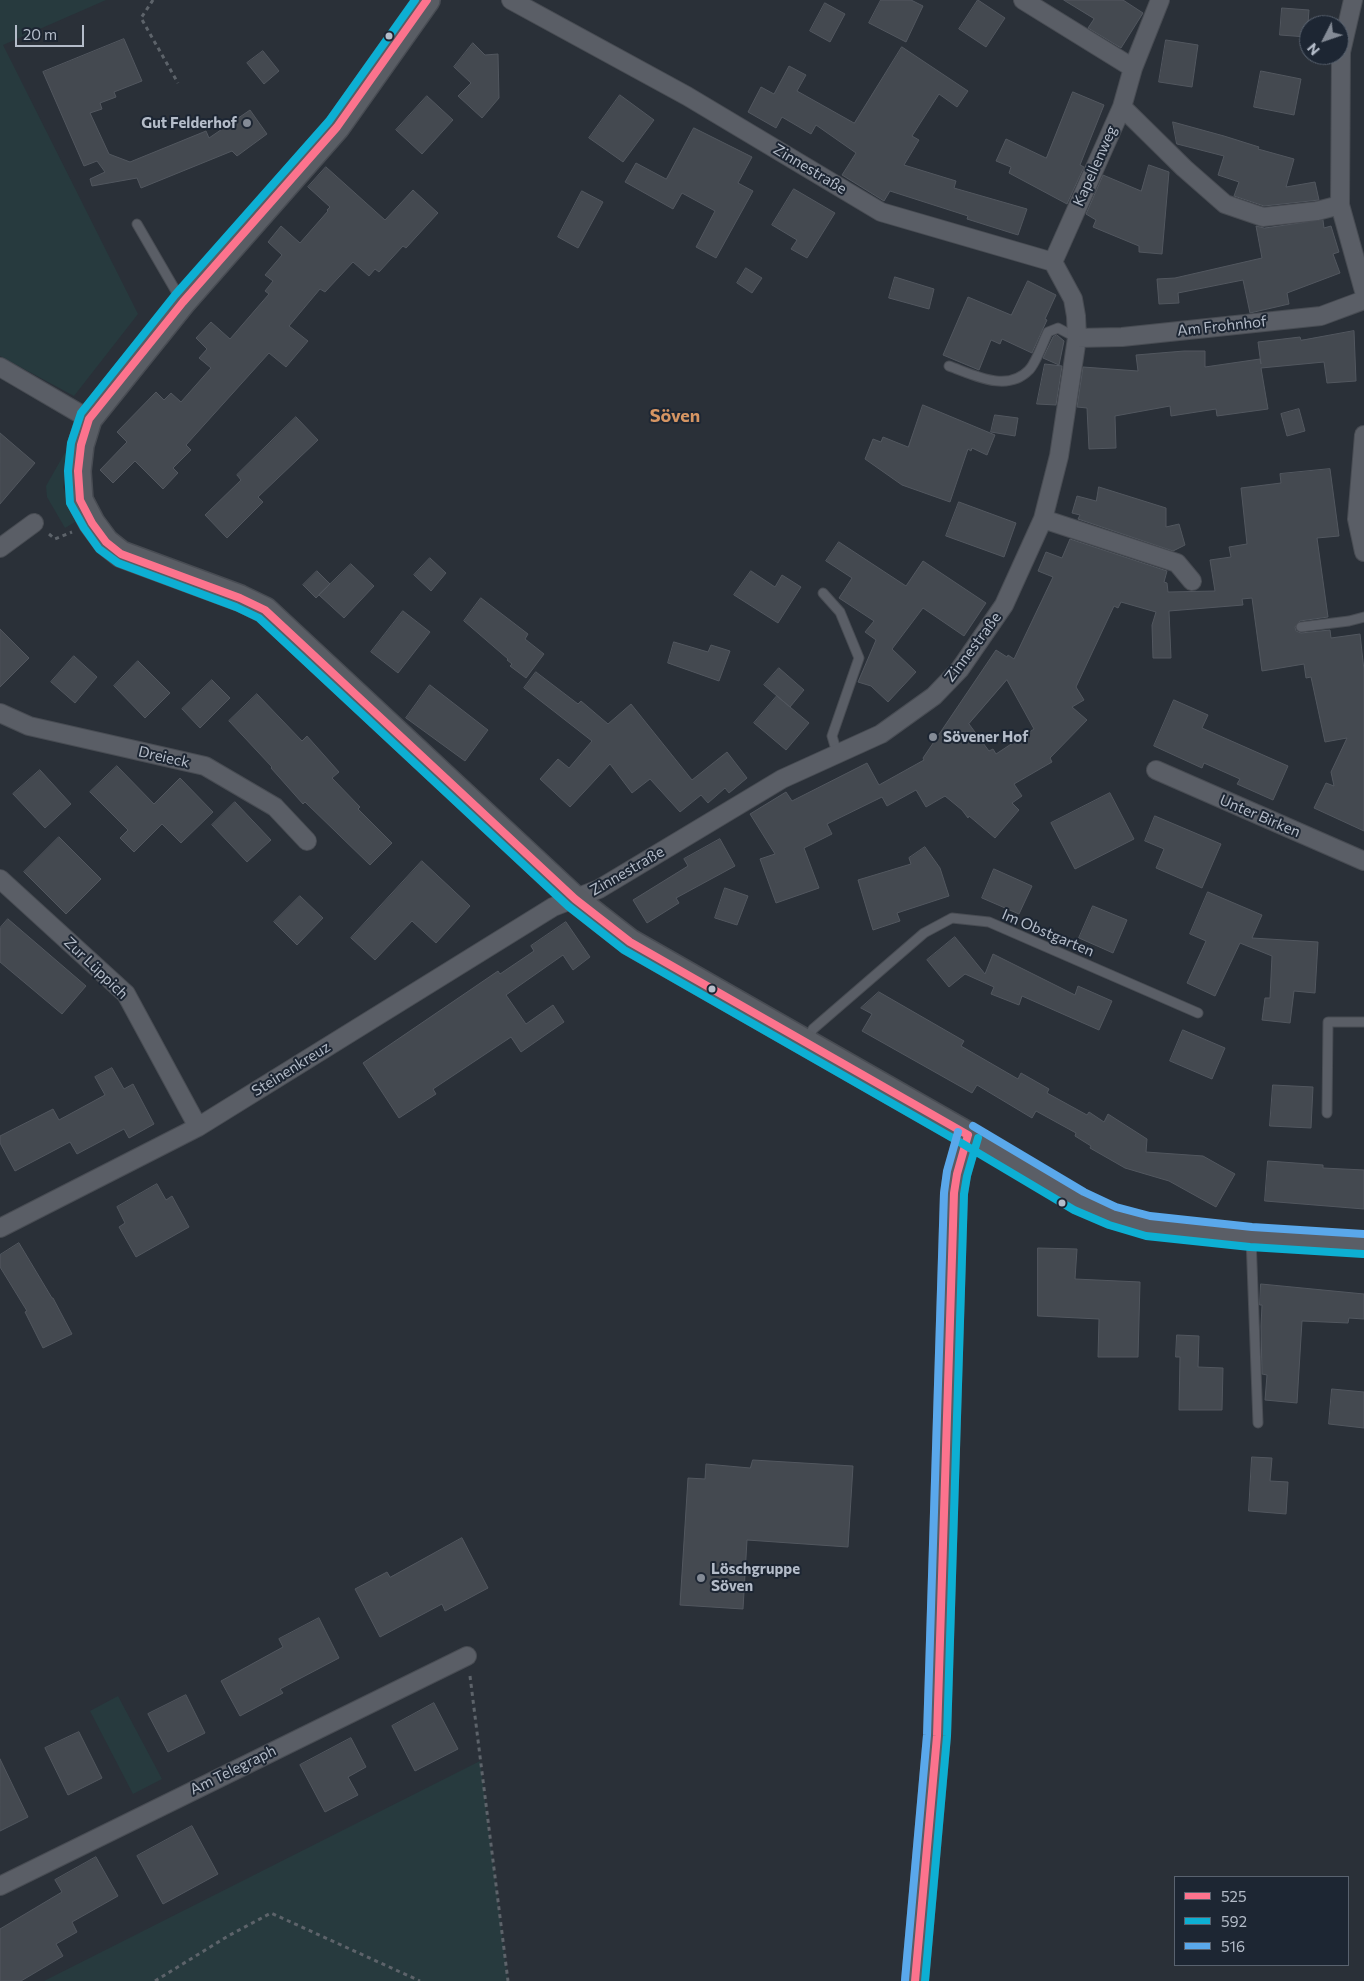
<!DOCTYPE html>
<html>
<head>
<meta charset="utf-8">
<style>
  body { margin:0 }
  #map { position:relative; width:1364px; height:1981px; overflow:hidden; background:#2a3038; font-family:Commissioner,sans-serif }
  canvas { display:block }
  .legend { position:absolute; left:1174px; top:1876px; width:175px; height:90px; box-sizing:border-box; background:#1d2633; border:1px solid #59626f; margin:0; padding:6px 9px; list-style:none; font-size:15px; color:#b4bcc9 }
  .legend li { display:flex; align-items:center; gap:10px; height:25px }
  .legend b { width:25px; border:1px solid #59626f }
  .north { position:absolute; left:1299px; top:15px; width:50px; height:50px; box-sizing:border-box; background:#1d2633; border:1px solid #59626f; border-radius:50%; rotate:229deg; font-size:14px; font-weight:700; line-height:20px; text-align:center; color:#b4bcc9 }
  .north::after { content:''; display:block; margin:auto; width:18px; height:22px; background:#848b96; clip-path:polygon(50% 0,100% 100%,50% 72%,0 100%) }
  .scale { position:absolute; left:15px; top:25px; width:69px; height:22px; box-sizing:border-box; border:2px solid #b4bcc9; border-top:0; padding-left:6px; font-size:15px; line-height:18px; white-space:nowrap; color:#b4bcc9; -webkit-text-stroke:4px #1d2633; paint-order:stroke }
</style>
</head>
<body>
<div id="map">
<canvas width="1364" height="1981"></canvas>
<ul class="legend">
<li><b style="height:6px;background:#fc738d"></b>525</li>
<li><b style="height:6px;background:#0dafd3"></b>592</li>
<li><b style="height:6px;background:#5aa8eb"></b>516</li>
</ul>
<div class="north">N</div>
<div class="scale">20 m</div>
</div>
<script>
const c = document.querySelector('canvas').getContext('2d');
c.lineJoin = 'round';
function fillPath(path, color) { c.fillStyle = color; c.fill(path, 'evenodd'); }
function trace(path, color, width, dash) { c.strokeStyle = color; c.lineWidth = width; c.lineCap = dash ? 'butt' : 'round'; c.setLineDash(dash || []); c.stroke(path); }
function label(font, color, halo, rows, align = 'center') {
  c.font = font + ' Commissioner,sans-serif'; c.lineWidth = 4; c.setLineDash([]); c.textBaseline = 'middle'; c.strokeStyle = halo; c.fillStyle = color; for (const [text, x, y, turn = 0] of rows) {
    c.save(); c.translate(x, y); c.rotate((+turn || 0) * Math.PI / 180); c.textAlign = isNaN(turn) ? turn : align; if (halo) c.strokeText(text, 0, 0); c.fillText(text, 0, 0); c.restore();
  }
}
fillPath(new Path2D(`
  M0,0H106L3,45L138,314L74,396L0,356Z
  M67,449L63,487L75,522L65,528L47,497L46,486Z
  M118,1696L162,1779L133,1794L90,1711Z
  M480,1761L508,1981H44Z`), '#273a3e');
const building = new Path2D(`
  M881,0H911L923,6L906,42L869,23Z
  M978,0L1005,18L986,47L959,29Z
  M1064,0H1123L1143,13L1121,48L1088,28L1094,19Z
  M825,3L845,14L830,42L810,31Z
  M1282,8L1309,10L1307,37L1280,35Z
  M124,39L142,81L114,92L116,97L100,103L102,109L90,113L109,154L130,162L206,131L209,138L250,110L267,134L237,156L232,151L141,188L137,178L92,186L90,179L105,172L97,161L84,166L43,72Z
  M1166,40L1198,45L1192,87L1159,82Z
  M473,43L485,55L498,54L499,98L482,118L458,96L471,83L454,67Z
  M902,47L968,91L957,107L939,94L912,136L919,140L904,165L956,181L954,188L1027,209L1018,235L967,219L968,216L890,191L884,201L842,175L856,153L816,125L811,134L782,117L776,128L748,112L761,87L774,94L789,66L806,75L797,91L854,123Z
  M263,51L279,71L264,84L247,63Z
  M1261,71L1301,79L1294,115L1254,107Z
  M1073,92L1104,105L1080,165L1084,167L1067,204L1009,173L1011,167L996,161L1006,139L1046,158Z
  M620,95L654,120L623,162L589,138Z
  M427,96L453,120L422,154L396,130Z
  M1173,122L1224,136L1259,147L1258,149L1294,159L1286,187L1315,182L1319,200L1264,206L1234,196L1239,182L1218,175L1224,156L1177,144Z
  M694,128L752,157L738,183L753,191L716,258L696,247L715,211L682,193L673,209L625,182L636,163L666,179Z
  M1149,165L1169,172L1162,254L1139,252V246L1093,227L1096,220L1086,214L1103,175L1141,191Z
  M326,167L385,220L413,190L438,213L406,248L403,246L379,272L375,269L369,276L353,262L325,292L320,289L289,326L308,341L286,367L269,353L186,445L191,450L173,468L178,473L163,489L135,461L113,483L100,470L127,442L117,432L156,392L164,400L171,393L181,402L211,368L199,358L207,349L196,338L211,322L230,339L269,294L265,291L273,281L265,275L282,255L268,242L281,226L300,243L328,211L327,210L330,207L308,187Z
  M794,189L835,213L807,258L791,249L797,240L772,225Z
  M582,191L603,202L578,248L558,237Z
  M1323,220L1324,228L1331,226L1339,252L1333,254L1340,273L1287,293L1289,304L1250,313L1243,280L1178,293L1179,303L1159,304L1157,279L1175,278L1262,258L1256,226L1264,228Z
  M746,268L762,278L752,293L737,283Z
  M895,277L934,289L929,309L889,298Z
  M1028,281L1056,295L1045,319L1047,320L1032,353L1002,339L1000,344L991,340L979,370L943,355L968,297L1011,315Z
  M1354,331L1356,381L1327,383L1324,362L1261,368L1268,409L1217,416L1216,409L1171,416L1170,406L1115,416L1116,448L1089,449L1087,408L1077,407L1083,367L1138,371L1136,355L1184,351H1205V367L1260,359L1261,364L1258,342L1300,337L1301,340Z
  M1057,335L1064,341L1059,365L1043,358L1053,337Z
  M1045,364L1062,366L1056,405L1037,404Z
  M923,405L995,435L987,455L972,448L971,451L968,449L950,502L902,485L865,459L873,439L881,442L883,437L908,447Z
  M1299,409L1305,431L1287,436L1281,414Z
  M995,415L1018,418L1015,436L991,432Z
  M296,417L318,440L258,497L263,502L227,538L205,515L241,480L237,475Z
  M0,433L35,463L0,504Z
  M1330,469L1339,536L1317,538L1328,617L1300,621L1295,627L1296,631L1301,633L1330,630L1331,638L1360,634L1364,670V831L1314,808L1326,783L1334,786L1331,772L1347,738L1325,742L1311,677L1306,678L1304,664L1262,671L1252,598L1242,599L1243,605L1169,611L1171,658H1153L1152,625L1156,612L1121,602L1118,608L1114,606L1076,687L1084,700L1072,707L1087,720L1050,758L1052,762L1014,784L1022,796L1012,803L1019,810L995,838L969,816L968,818L962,810L945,796L926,807L916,790L887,806L882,797L827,824L832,834L804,848L819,888L776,903L760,859L775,854L750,814L786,792L792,801L867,763L879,785L924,760L923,758L996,650L1007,657L1008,655L1014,659L1053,577L1038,571L1046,552L1062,558L1070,539L1167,571L1164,582L1167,583L1168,592L1215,591L1210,560L1231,557L1229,547L1247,544L1241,488L1281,483L1280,474ZM1007,680L1034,729L996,754L993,749L989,751L969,724Z
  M1099,487L1166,508V527L1179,524L1185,545L1173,551L1078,519L1080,515L1072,513L1077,496L1096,501Z
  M959,502L1016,523L1004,557L946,536Z
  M839,542L906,586L923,561L986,603L964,636L923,608L892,649L916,672L888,702L871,686L858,682L876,640L865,632L874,621L839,598L852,578L826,561Z
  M430,558L446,573L431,591L414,575Z
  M351,564L374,586L344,618L319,595Z
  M317,571L330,584L316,598L303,585Z
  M751,571L775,587L782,575L801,587L778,623L734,595Z
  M481,598L528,634L525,639L544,654L526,678L510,666L512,664L507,660L508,659L464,621Z
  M403,611L430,632L398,673L371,652Z
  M0,629L29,658L0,687Z
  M674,642L708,652L711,645L730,651L719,681L668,663Z
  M74,656L97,677L75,703L51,682Z
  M138,661L170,693L145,718L114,686Z
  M779,668L804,690L790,707L764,685Z
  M536,672L578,704L581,701L608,724L631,704L692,780L727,752L747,778L729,793L725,788L708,803L701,795L680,812L650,779L632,793L610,764L570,807L540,779L558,759L569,768L592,741L524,688Z
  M212,680L230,698L200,728L182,709Z
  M430,685L488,730L465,761L406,718Z
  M257,694L302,741L307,736L339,772L332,778L360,807L358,809L392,843L370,865L305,802L303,804L271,768L272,767L229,721Z
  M777,696L809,723L786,750L754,723Z
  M1174,700L1208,715L1202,728L1288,766L1273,800L1237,784L1240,779L1204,763L1202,768L1154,746Z
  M117,766L154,804L180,778L213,812L181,843L162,824L134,852L120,838L128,830L90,792Z
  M40,770L71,804L45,828L13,794Z
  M1110,793L1134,839L1075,869L1051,823Z
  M235,802L271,840L247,862L212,825Z
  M1155,816L1221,844L1202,888L1156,868L1164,849L1145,841Z
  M59,837L101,879L66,914L24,872Z
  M720,839L735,866L676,898L679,903L647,923L633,900L688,866L684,859Z
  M925,847L940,868L949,896L897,913L900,921L873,930L858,880L911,864L909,858Z
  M422,861L470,906L436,943L412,921L375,960L351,938Z
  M994,869L1032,886L1019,914L982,898Z
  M725,888L748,896L737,925L715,918Z
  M1208,892L1262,915L1252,938L1318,942L1315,993L1294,991L1290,1023L1262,1020L1265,998H1270L1272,956L1240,943L1215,996L1187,983L1206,941L1190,934Z
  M300,896L323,918L297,945L274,922Z
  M1093,906L1127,920L1113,953L1079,938Z
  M8,919L86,986L62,1014L0,962V928Z
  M566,922L590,957L573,970L563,955L506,995L526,1024L553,1005L564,1022L521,1052L511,1037L433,1089L436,1094L399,1118L363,1063L498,971L500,974L534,951L531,946Z
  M955,937L985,974L993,954L1075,995L1078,986L1112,1001L1099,1030L1022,996L1019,1005L991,994L994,987L965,974L949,987L927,960Z
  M879,992L964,1041L961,1046L1018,1079L1021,1073L1049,1089L1047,1093L1087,1115L1089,1112L1104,1122L1108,1114L1147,1139L1146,1152L1203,1156L1235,1174L1216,1207L1169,1181L1125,1168L1090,1148L1091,1146L1075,1136L1076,1133L1036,1111L1032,1118L977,1085L972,1093L862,1031L872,1014L861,1008Z
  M1183,1030L1225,1048L1212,1079L1170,1061Z
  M112,1068L124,1089L133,1084L154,1124L129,1138L124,1129L77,1154L70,1142L15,1171L0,1143V1136L53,1109L59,1120L105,1095L95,1077Z
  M1273,1085L1313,1087L1311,1128L1270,1126Z
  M1268,1161L1323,1165V1168L1364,1170V1209L1265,1201Z
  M157,1184L166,1200L172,1196L189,1227L136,1257L119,1227L125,1223L117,1207Z
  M19,1243L52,1298H53L72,1334L43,1348L25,1312L27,1311L0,1267V1255Z
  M1038,1248L1077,1249L1075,1279L1140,1282L1138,1357H1098L1099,1319L1038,1316Z
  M1261,1284L1364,1294V1319L1349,1318L1348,1323L1302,1321L1297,1403L1265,1400L1267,1375L1262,1374L1261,1326L1262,1305H1260Z
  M1177,1335L1199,1336L1198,1367L1223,1368L1222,1410H1179L1180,1357H1176Z
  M1332,1389L1364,1392V1428L1329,1424Z
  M1252,1457L1272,1458L1270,1481L1288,1482L1286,1514L1249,1511Z
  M753,1460L853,1466L848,1547L747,1540L743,1609L680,1605L688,1478L705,1479L706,1464L750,1468Z
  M462,1538L488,1588L445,1611L442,1604L380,1637L355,1589L387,1572L390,1577Z
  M319,1618L339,1658L280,1689L283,1693L240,1716L221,1681L283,1647L279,1639Z
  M186,1695L205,1733L168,1752L148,1714Z
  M434,1703L458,1749L415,1771L392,1726Z
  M79,1732L102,1778L68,1795L45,1748Z
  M351,1738L366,1767L348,1777L358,1795L325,1812L300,1765Z
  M0,1759L28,1817L0,1831Z
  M192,1826L218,1874L163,1904L137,1856Z
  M96,1857L118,1896L72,1922L77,1932L56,1944L63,1956L21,1981H0V1929L62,1892L55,1880Z`);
fillPath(building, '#444950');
trace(building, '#52575f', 1);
const service = new Path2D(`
  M137,224L181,300
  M949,366C974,375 1007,393 1029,370C1036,363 1043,342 1048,332L1058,328L1077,338
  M823,593L840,612L859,658L832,736L837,753
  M1301,627L1349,621L1364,617
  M807,1040L813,1029L924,933L952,918L989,922L1198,1013
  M1327,1113L1328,1022H1364
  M1251,1238L1258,1423`);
const minor = new Path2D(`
  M1023,0L1133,68
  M1353,0L1341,52L1340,205L1364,291
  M1122,107L1184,168L1225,204L1263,217L1317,211L1340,205
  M1053,262L1122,107L1133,68L1160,0
  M1077,338L1122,337L1321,316L1364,300
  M0,367L89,419
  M1364,435L1357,519L1364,552
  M1043,519L1177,563L1192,581
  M0,548L34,523
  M0,713L29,726L205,766L275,807L307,841
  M1156,770L1364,861
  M0,879L126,994L198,1127
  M0,1228L198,1127L553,907L599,889L782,779L881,734L934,696L960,669L1004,605L1043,519L1059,456L1077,338L1076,316L1073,299L1053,262L881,212L687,96L511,0
  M0,1886L467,1656`);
const tertiary = new Path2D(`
  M968,1135L1079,1201L1113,1216L1148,1226L1251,1237L1364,1244`);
const secondary = new Path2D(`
  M427,0L337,127L183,302L89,419L81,445L78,471L80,500L92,523L106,542L121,554L240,598L265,610L575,899L630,942L968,1135L957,1174L954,1193L937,1736L915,1981`);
trace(service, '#484c53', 11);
trace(minor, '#484c53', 20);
trace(tertiary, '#484c53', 24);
trace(secondary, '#484c53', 28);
trace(new Path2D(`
  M153,0L141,18L178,83
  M49,534L55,539L72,532
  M470,1676L508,1981
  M155,1981L228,1936L271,1913L420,1981`), '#5d636a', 3, [4, 4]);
trace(service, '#5a5e66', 9);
trace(minor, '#5a5e66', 18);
trace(tertiary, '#5a5e66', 21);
trace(secondary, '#595d64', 25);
trace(new Path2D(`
  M427,0L337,127L183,302L89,419L81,445L78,471L80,500L92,523L106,542L121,554L240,598L265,610L575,899L630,942L968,1135
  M915,1981L937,1736L954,1193L957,1174L968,1135`), '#fc738d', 8);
trace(new Path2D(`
  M415,0L329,121L175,295L81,413L71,443L68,471L70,503L84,528L99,549L118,563L236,607L259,618L568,906L624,950L963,1144L1074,1210L1109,1225L1146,1236L1250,1247L1363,1254
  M925,1981L947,1736L964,1194L967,1176L978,1138`), '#0dafd3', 8);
trace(new Path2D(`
  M973,1126L1084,1192L1116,1207L1150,1216L1252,1227L1364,1234
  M905,1980L927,1735L944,1193L947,1171L958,1132`), '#5aa8eb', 8);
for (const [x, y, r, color] of [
  [389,36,4.5,"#b4bcc9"],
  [247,123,5,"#848b96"],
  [933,737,5,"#848b96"],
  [712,989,4.5,"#b4bcc9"],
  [1062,1203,4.5,"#b4bcc9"],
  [701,1578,5,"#848b96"]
]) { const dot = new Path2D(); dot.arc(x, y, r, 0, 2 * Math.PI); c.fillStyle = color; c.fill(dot); trace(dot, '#1d2633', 2); }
label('bold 15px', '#b4bcc9', '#1d2633', [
  ["Gut Felderhof",237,123,"right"],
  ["Sövener Hof",943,737],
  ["Löschgruppe",711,1569],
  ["Söven",711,1586]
], 'left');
label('15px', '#b4bcc9', '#1d2633', [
  ["Kapellenweg",1095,166,-66],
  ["Zinnestraße",810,169,31],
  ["Am Frohnhof",1222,326,-6],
  ["Zinnestraße",973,647,-53],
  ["Dreieck",164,757,13],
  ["Unter Birken",1260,816,23],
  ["Zinnestraße",627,871,-30],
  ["Im Obstgarten",1048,933,23],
  ["Zur Lüppich",96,968,44],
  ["Steinenkreuz",291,1069,-32],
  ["Am Telegraph",233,1770,-26]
]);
label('bold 18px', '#d59563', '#1d2633', [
  ["Söven",675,416]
]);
</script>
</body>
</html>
